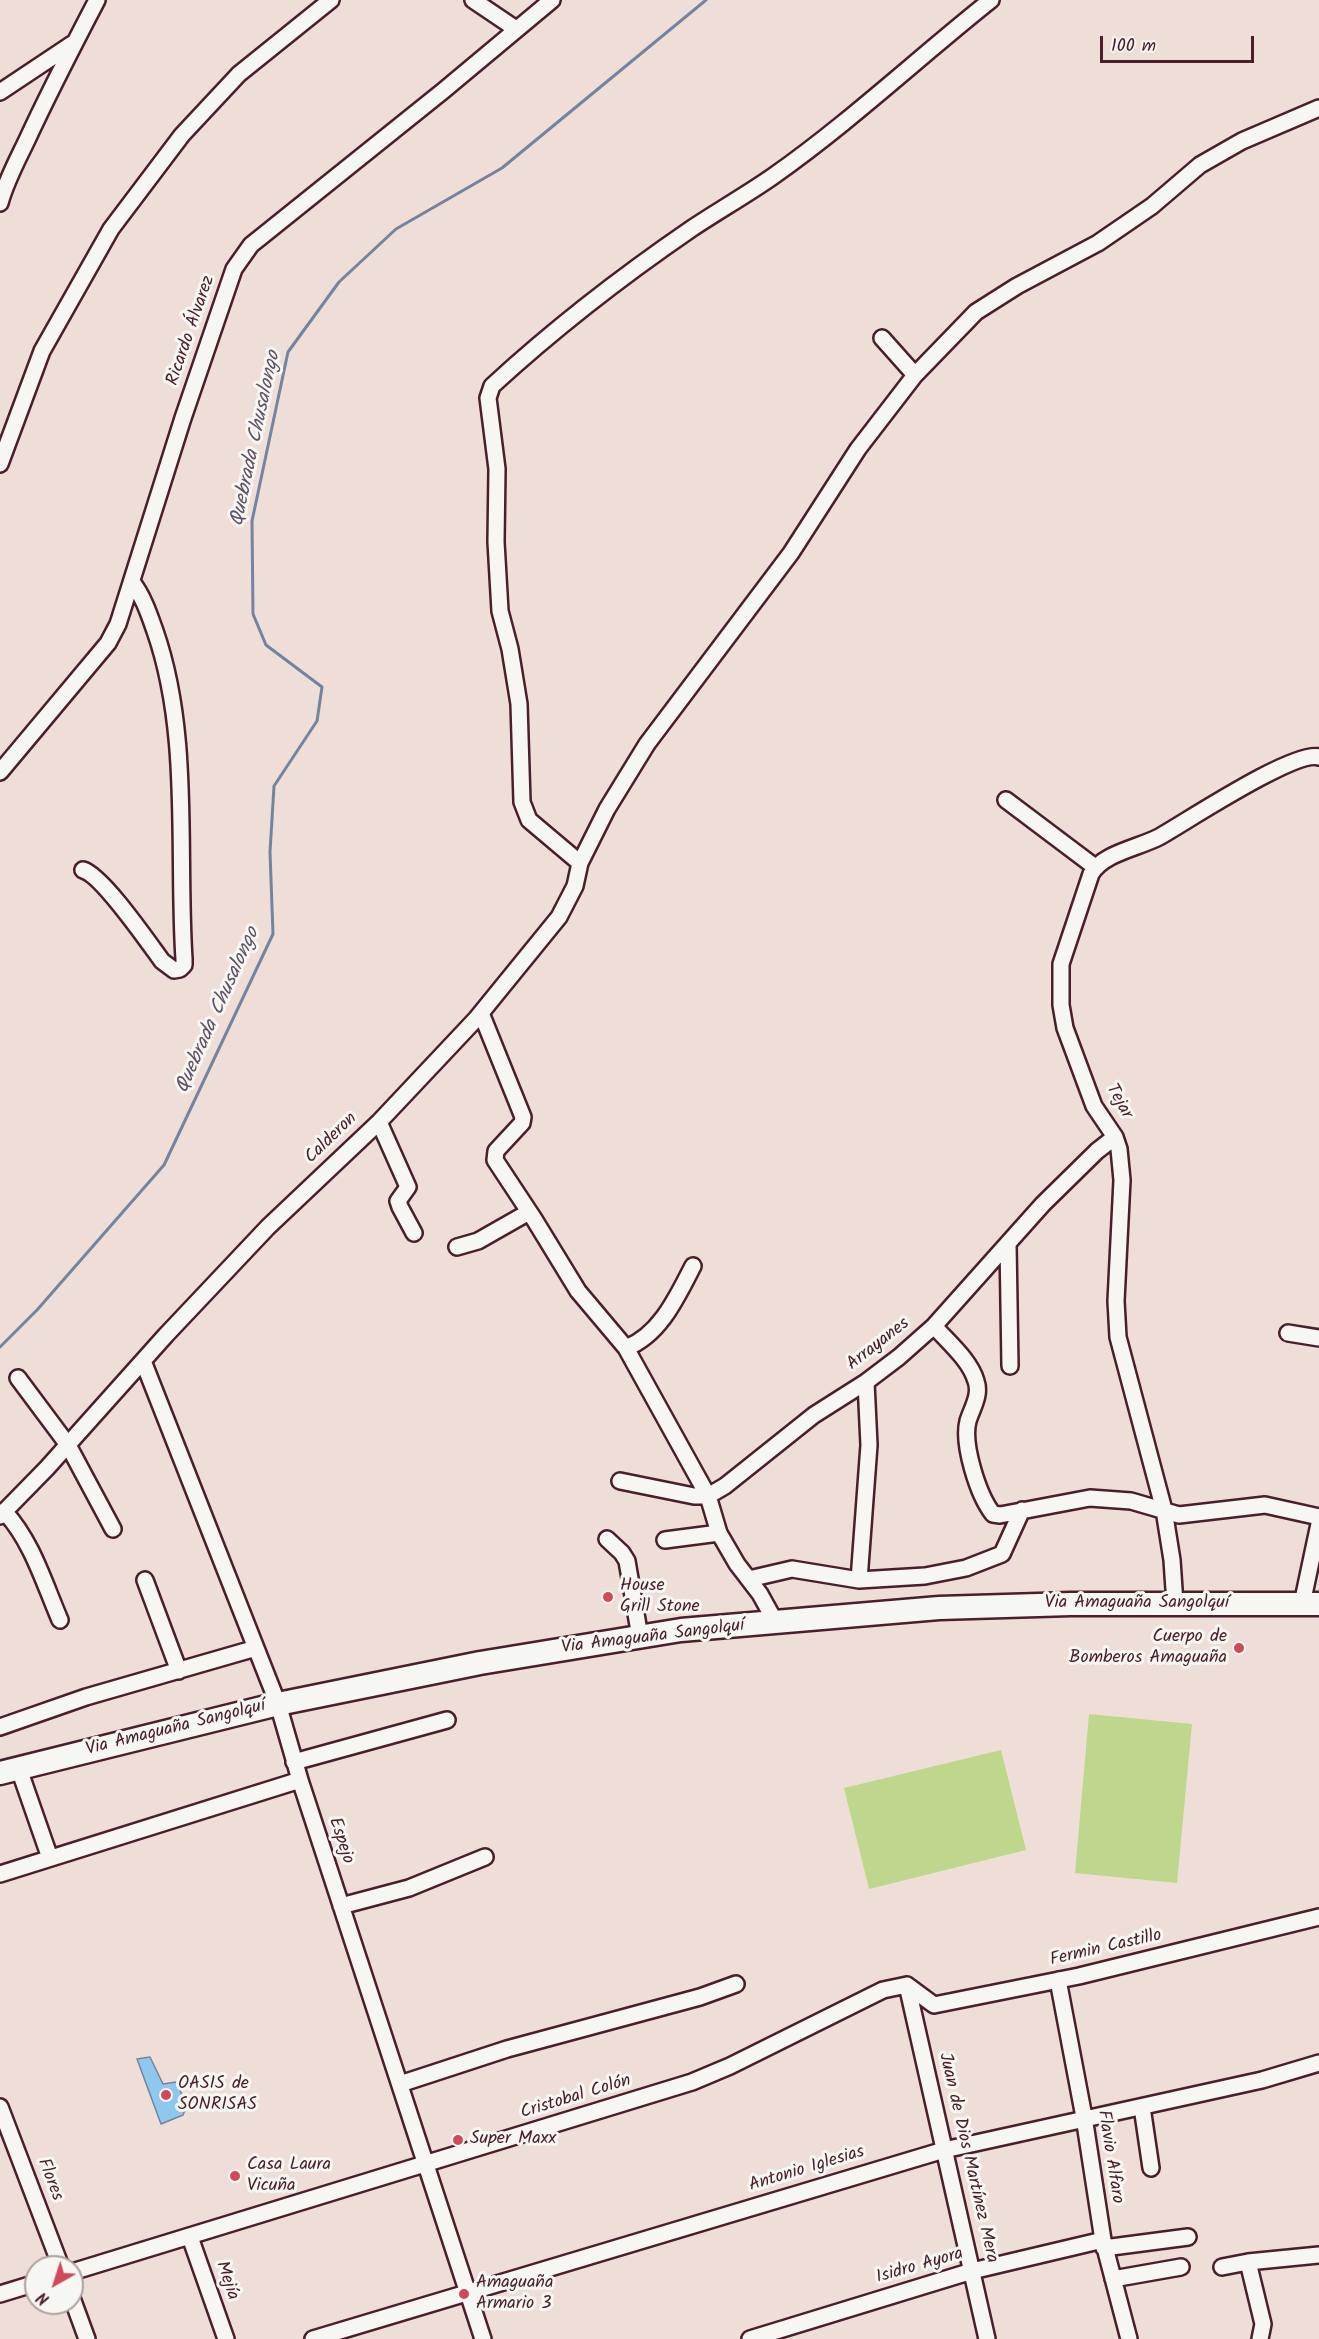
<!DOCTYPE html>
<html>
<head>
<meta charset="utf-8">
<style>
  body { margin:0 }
  #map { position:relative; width:1319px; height:2339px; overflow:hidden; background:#efded7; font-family:Kalam,sans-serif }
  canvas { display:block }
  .north { position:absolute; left:24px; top:2255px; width:60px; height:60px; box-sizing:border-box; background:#f6f6f2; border:2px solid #b1a0a2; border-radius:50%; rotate:219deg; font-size:16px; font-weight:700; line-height:24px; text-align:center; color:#4a1f2b }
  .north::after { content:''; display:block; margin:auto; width:21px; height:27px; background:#d1495b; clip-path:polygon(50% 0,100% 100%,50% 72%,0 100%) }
  .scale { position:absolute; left:1100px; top:36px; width:154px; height:27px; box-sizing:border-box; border:3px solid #4a1f2b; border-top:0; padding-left:8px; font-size:18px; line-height:21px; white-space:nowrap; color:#4a1f2b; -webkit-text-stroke:4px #f6f6f2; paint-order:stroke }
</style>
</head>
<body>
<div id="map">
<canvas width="1319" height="2339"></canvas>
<div class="north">N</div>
<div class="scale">100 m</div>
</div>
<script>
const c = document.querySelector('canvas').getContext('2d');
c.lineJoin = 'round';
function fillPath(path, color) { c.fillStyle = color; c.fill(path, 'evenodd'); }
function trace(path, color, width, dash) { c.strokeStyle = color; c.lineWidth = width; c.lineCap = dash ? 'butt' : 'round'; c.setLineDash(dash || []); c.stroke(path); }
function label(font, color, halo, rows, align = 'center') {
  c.font = font + ' Kalam,sans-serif'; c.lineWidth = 6; c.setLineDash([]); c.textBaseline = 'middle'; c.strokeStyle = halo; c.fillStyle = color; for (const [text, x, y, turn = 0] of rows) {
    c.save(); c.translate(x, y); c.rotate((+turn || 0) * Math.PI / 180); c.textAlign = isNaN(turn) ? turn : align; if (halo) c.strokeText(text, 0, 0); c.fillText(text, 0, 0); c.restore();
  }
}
fillPath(new Path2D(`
  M1089,1714L1192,1724L1177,1883L1075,1873Z
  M1001,1750L1026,1850L869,1889L844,1788Z`), '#bed78d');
const water = new Path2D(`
  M150,2057L163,2084L176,2082L187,2105L183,2115L161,2124L137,2059Z`);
fillPath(water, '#8fc8ee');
trace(water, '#7384a0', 1.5);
trace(new Path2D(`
  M0,1347L37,1310L164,1165L273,934L270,852L274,786L317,721L322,687L266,645L253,614L252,521L288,352L339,282L396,229L502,168L706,0`), '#7384a0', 3);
const minor = new Path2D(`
  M473,0L516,29
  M0,92L72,44
  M0,203C6,181 17,161 27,140C49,92 73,46 97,0
  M882,338L915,375
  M0,464L42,351L111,229L182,135L239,74L331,0
  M0,772L108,643L118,624L183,418L234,269L251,245L443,91L552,0
  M1006,800L1095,867
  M580,863L607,809L647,744L791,553L858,449L915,375L976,312L1017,286L1098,243L1152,206L1200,165L1242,141L1319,108
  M83,870C102,875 148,942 162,961L174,970L180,969L184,965V959C177,851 191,734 155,631C149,614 143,596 132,582
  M481,1013L523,1117L522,1123L496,1151L495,1160L534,1219L578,1291L626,1348L708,1496L719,1533L737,1564L760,1594L776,1623
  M379,1122L408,1187L398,1201L400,1207L414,1233
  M1008,1243L1010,1366
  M457,1247L478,1241L529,1212
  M934,1326C948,1342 970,1360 976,1381C981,1395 972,1408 968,1421C962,1444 978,1495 993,1514L1000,1515L1090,1498L1131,1501L1179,1515L1265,1505L1319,1517
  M1288,1333L1319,1338
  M626,1348C660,1335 677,1297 693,1266
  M143,1361L278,1704L300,1780L483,2339
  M18,1378L68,1445L113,1529
  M620,1481L694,1496H708L725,1486L814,1415L866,1382L899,1357L934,1326L1043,1204L1097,1151L1115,1137
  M4,1511C32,1541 44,1583 60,1620
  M0,1516L47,1468L166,1335L268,1227L379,1122L476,1019L559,917L575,886L580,863L529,820L522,802L519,704L510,649L500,611L496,542L497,469L488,398L492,386C555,328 621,277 691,229C718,211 746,195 772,177C849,123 918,58 991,0
  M607,1539L622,1553L627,1561L640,1637
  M665,1540L719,1533
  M749,1579L792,1569L859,1580L925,1576L966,1568L1002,1554L1022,1510
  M145,1580L179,1671
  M859,1580L869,1445L866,1382
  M1175,1604L1172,1560L1164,1510L1118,1337L1116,1301L1122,1180L1119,1149L1115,1137L1094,1106L1065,1028L1061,1005V964L1091,874C1103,853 1138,848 1159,837C1186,822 1294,750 1319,757
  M1302,1604L1319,1524
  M0,1727L86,1697L256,1648
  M294,1762L447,1720
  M19,1769L50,1858
  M0,1874L300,1780
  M341,1906L409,1888L485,1857
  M1058,1980L1084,2117L1103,2240L1129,2339
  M907,1985L934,2005L1079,1976L1319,1917
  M907,1985L987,2339
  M400,2084L507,2049L700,1997L736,1984
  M0,2107L61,2267
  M1142,2107L1151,2168
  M190,2237L226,2339
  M1104,2248L1188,2237
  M1248,2262L1263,2324L1260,2339
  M1222,2267L1248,2262L1319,2255
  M72,2272L692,2082L730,2066L883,1990L907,1985
  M1113,2279L1181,2267
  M0,2294L36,2283
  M72,2298L87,2339
  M313,2339L944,2150L1262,2080L1319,2063
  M750,2339L972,2271L1103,2240`);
const highway = new Path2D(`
  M0,1773L278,1704L480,1663L681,1630L939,1608L1071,1604H1319`);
trace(minor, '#4a1f2b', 20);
trace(highway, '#4a1f2b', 27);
trace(minor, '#f6f6f2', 15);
trace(highway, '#f6f6f2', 22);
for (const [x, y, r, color] of [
  [608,1597,6,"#d1495b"],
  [1239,1648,6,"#d1495b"],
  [166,2095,6,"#d1495b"],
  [458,2140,6,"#d1495b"],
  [235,2176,6,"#d1495b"],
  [464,2294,6,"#d1495b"]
]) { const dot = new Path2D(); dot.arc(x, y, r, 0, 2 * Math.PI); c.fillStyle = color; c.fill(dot); trace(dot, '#f6f6f2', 2); }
label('18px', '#4a1f2b', '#f6f6f2', [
  ["Ricardo Álvarez",192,331,-71],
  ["Tejar",1118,1102,61],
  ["Calderon",332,1139,-44],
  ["Arrayanes",879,1345,-38],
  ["Via Amaguaña Sangolquí",1137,1604],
  ["Via Amaguaña Sangolquí",653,1638,-7],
  ["Via Amaguaña Sangolquí",176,1729,-14],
  ["Espejo",340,1841,72],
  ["Fermin Castillo",1106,1949,-13],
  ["Cristobal Colón",576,2098,-17],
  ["Flavio Alfaro",1109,2157,81],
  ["Juan de Dios Martínez Mera",967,2158,77],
  ["Antonio Iglesias",807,2170,-17],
  ["Flores",49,2180,69],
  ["Isidro Ayora",920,2267,-16],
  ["Mejía",226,2281,71]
]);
label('18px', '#4a1f2b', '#f6f6f2', [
  ["House",620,1587],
  ["Grill Stone",620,1608],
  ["Cuerpo de",1227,1638,"right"],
  ["Bomberos Amaguaña",1227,1659,"right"],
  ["OASIS de",178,2085],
  ["SONRISAS",178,2106],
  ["Super Maxx",470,2140],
  ["Casa Laura",247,2166],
  ["Vicuña",247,2187],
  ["Amaguaña",476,2284],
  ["Armario 3",476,2305]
], 'left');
label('italic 20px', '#5f5266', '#f6f6f2', [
  ["Quebrada Chusalongo",257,439,-78],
  ["Quebrada Chusalongo",219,1011,-66]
]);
</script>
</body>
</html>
